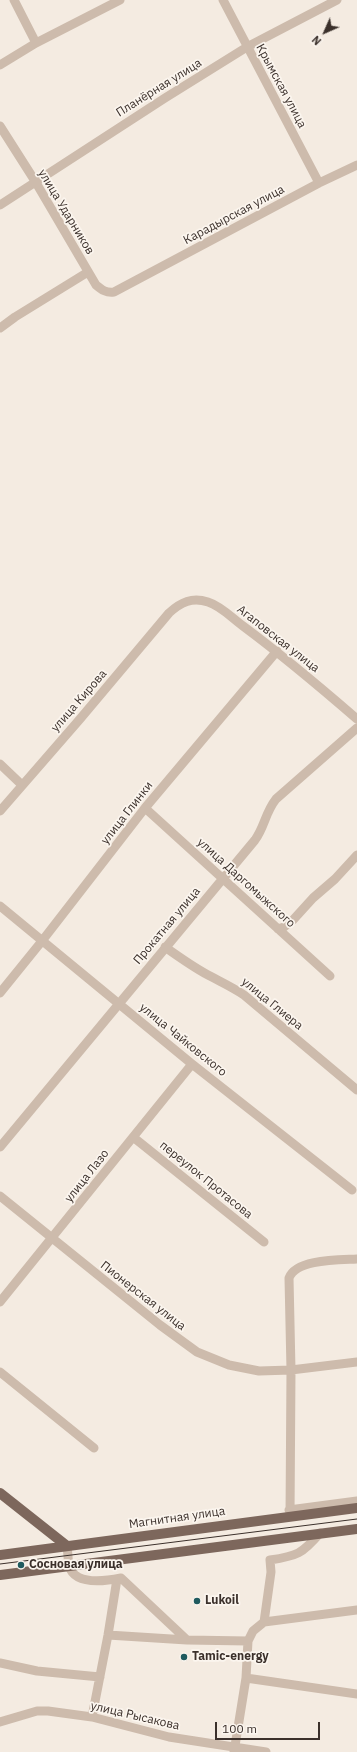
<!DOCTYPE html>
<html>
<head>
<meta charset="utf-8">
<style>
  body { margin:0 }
  #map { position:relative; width:357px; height:1752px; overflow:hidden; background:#f4ebe1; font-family:"IBM Plex Sans",sans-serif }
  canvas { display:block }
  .north { position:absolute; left:305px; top:12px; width:40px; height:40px; -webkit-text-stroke:3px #fbf5ee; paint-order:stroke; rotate:225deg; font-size:11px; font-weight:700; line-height:16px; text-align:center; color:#3b302b }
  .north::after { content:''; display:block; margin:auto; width:14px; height:18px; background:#3b302b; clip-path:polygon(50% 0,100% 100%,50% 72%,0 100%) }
  .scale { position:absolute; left:215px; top:1722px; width:105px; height:18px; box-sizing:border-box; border:2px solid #3b302b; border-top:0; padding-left:5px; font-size:12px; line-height:14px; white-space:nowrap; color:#3b302b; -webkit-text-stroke:3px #fbf5ee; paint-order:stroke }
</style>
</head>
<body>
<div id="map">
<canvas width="357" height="1752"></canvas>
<div class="north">N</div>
<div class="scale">100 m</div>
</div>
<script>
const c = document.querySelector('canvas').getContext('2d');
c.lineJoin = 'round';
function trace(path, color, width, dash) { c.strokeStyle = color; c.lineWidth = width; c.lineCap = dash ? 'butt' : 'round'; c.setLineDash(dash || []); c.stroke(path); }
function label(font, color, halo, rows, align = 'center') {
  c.font = font + ' "IBM Plex Sans",sans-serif'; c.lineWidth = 3.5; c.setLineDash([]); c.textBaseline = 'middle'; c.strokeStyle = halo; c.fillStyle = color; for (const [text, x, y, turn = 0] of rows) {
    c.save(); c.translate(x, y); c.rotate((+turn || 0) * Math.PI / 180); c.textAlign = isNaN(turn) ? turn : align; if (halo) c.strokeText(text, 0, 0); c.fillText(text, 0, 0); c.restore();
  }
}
trace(new Path2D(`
  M14,0L36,43
  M223,0L319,183
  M0,65L36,43L120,0
  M0,126L35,181L96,285C102,290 106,293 114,292L319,183L357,165
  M0,205L165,98L247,47L337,0
  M0,328L15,317L88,272
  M0,764L22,785
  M145,808L330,976
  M0,811L80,719L169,613C181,602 192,597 208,602C221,606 232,618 243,626C282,655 320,687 357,719
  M0,906L192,1064L352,1190
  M278,929L284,927L293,920L313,898L335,879L357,855
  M165,947C179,957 193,967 208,975C221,982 232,987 244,995L357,1090
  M0,993L42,941L145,808L277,651
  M133,1137L264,1242
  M0,1147L255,840C265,826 265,813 276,799L357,728
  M0,1196L160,1325L197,1352L229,1365L259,1371L291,1370L357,1362
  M0,1302L192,1064
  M0,1372L94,1448
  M289,1510L357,1501
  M290,1516L291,1370L289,1278C296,1259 339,1260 357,1259
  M67,1546C68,1553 68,1560 69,1566C75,1586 106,1581 121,1578L187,1640
  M264,1622L357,1610
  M108,1635L187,1640L248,1641
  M0,1663L37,1671L100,1677
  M246,1678L357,1694
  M92,1717L108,1635L117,1579
  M0,1722L37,1711H48L92,1717L169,1737L266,1752
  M234,1752L246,1678L248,1641L253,1631L264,1622L271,1572L270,1560C297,1556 302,1554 320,1533`), '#cdbbac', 9);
trace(new Path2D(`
  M0,1493L67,1546
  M0,1555L357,1508
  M0,1575L357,1529`), '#7d675c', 10);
trace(new Path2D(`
  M0,1564L357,1519`), '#3b302b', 1);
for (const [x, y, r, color] of [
  [21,1565,4,"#1f5a5e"],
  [197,1601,4,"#1f5a5e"],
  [184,1657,4,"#1f5a5e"]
]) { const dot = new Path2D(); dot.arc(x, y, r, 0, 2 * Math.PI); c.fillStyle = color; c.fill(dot); trace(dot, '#fbf5ee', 1.5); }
label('12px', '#3b302b', '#fbf5ee', [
  ["Крымская улица",281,86,62],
  ["Планёрная улица",159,88,-32],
  ["улица Ударников",66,212,59],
  ["Карадырская улица",234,215,-28],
  ["Агаповская улица",278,639,38],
  ["улица Кирова",79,701,-49],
  ["улица Глинки",127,813,-52],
  ["улица Даргомыжского",246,883,42],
  ["Прокатная улица",167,926,-50],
  ["улица Глиера",272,1004,39],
  ["улица Чайковского",183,1040,39],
  ["улица Лазо",87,1176,-52],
  ["переулок Протасова",206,1180,39],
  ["Пионерская улица",143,1296,38],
  ["Магнитная улица",177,1518,-8],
  ["улица Рысакова",135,1716,13]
]);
label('bold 12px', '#3b302b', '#fbf5ee', [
  ["Сосновая улица",29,1565],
  ["Lukoil",205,1601],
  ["Tamic-energy",192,1657]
], 'left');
</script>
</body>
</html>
